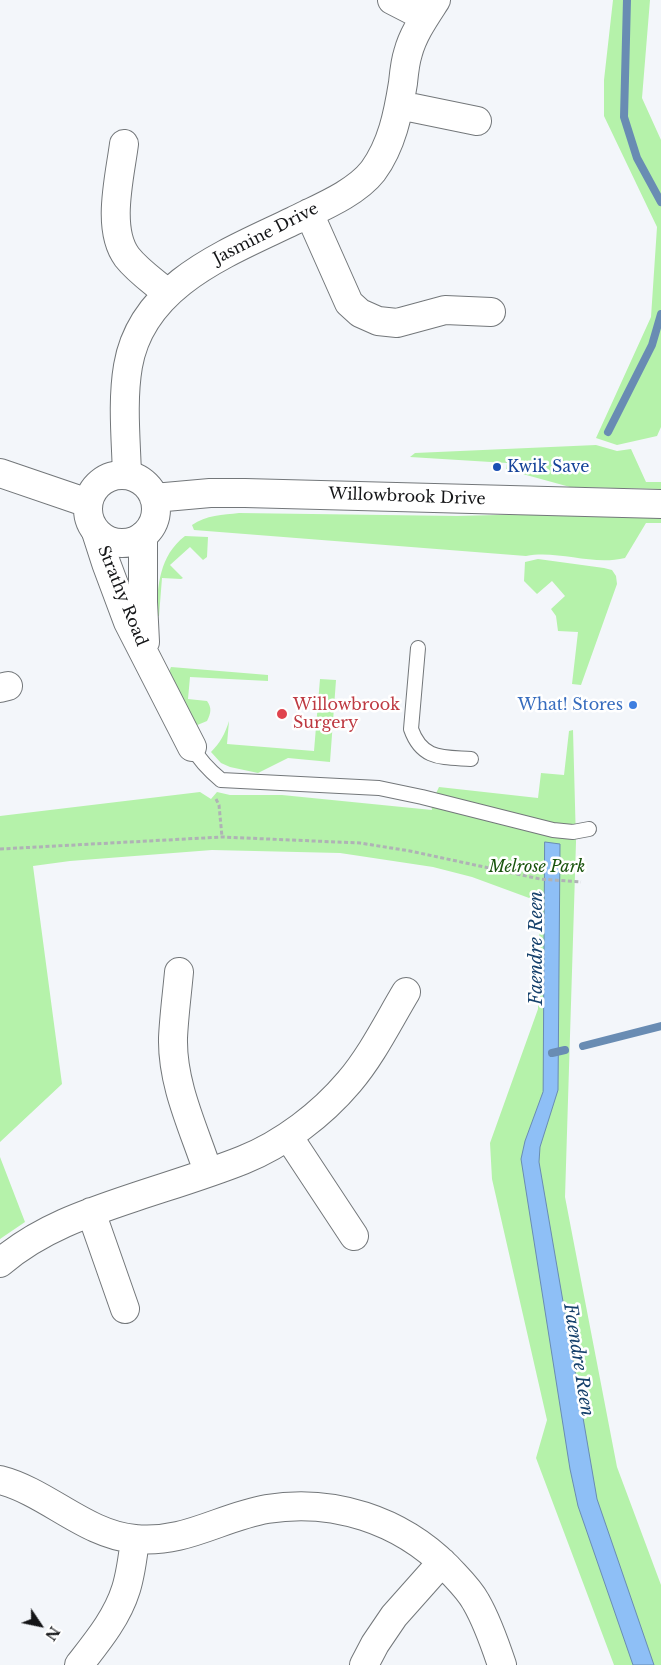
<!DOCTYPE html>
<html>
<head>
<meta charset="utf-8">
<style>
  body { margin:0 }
  #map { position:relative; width:661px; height:1665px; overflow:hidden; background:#f3f6fa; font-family:"Libre Baskerville",serif }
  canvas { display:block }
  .north { position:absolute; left:15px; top:1600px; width:50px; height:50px; -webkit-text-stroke:4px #fff; paint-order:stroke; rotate:124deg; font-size:14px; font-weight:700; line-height:20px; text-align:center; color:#141517 }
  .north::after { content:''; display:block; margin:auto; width:18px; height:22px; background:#141517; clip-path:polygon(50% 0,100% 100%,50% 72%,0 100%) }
</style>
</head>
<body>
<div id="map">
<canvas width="661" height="1665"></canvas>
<div class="north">N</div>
</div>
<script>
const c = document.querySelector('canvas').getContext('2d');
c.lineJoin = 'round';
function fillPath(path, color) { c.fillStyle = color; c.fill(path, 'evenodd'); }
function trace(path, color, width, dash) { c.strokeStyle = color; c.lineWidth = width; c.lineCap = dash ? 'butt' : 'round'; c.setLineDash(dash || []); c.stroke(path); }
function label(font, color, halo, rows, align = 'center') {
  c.font = font + ' "Libre Baskerville",serif'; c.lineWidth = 5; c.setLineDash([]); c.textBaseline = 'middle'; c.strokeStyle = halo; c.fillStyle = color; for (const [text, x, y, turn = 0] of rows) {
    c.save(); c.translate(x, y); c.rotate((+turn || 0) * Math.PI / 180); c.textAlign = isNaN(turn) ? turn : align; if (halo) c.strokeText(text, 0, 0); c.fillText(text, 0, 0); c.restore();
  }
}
fillPath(new Path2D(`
  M613,0H650L642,98L661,140V427L657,436L617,445L596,438L651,317L657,227L604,116V80Z
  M596,445L617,451L631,449L646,482H661V489L570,487L519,473L506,472L507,463L410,457L415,453Z
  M239,513L457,516L536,514L661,517V523H646L625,558C592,566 559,550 526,556L194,530L192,525C206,515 223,515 239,513Z
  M185,536L208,537L207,557L203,560L190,547L170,565L183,578L181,579L162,578L159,616H156C158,585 159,556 185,536Z
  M538,559L604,568L612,570L616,576L617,584L581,685L572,684L578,632L558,631L556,616L551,609L565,596L552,581L537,594L524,581L525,562Z
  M171,667L268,675V681L190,677L188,699L207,701C212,708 211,713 207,721L195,726L169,672Z
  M320,679L336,680L330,762L288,758L258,773L230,767L221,763L211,752C220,743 225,734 229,721L227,744L314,751Z
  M573,730L576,842L565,1197L617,1467L661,1585V1665H614L536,1458L547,1420L492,1179L490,1143L538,1009L540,902L472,877L433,867L340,853L212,850L70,861L33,866L62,1084L0,1142V816L200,792L211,799L217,792L230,795H282L432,810L431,804L439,787L538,798L541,773L564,775L569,731Z
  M0,1157L25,1222L0,1239Z`), '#b5f2aa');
const water = new Path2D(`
  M545,842L560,844L558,1090L540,1147L539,1162L597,1499L654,1665H633L578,1506L570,1469L521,1159L525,1141L543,1092Z`);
fillPath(water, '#8ebff6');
trace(water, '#698cb3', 1);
trace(new Path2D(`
  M627,0L624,117L637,158L661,202
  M608,432L652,345L661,314
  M583,1046L661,1026
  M552,1053L565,1050`), '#698cb3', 8);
const lane = new Path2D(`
  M418,648L411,729C422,760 442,757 471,759
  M192,747C200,761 209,770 221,780L379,788L422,797L553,830L573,832L589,829`);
const street = new Path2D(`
  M392,0L425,17
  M399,105L477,121
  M124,144C120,176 106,229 127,257C138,271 153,281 167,293
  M309,213L349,303L360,313L378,321L397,323L445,310L491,312
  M127,475C126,440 122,401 128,366C142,284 227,253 293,221C319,208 355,194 373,171C392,145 398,114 403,83C404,73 405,62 408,53C413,34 425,17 436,0
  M96,532L106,563L128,622L192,747
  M143,536V602L145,642
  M0,688L8,686
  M179,972C177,994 174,1016 173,1038C172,1085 194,1129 208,1172
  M288,1136L354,1236
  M91,1212L125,1309
  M0,1263C39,1229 87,1213 135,1197C171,1185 208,1174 243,1160C283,1144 322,1114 349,1082C372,1055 388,1022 406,992
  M0,1480C47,1492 86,1535 135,1539C185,1544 221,1517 267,1509C333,1498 400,1520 447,1567C457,1578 469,1589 476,1602C487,1621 495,1644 502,1665
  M79,1665C97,1642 117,1618 126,1589C131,1573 133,1556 135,1539
  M364,1665L375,1644L394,1616L442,1562`);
const secondary = new Path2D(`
  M0,473L88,503
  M88 509a34 34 0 1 1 68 0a34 34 0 1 1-68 0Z
  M154,498L210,493H245L661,504`);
trace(lane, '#73777a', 16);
trace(street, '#73777a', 30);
trace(secondary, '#73777a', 30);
trace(new Path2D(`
  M216,799L219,805L222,837
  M0,849L222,837L360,843L410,851L540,879L581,882`), '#afb2b5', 3, [4, 2.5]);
trace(lane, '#fff', 14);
trace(street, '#fff', 28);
trace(secondary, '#fff', 28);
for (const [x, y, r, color] of [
  [497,467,5,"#1a4fb4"],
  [633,705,5,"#3f7fe0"],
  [282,714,6,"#e0444e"]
]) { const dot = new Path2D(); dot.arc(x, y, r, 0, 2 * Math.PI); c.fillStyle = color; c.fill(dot); trace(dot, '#fff', 2); }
label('16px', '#141517', '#fff', [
  ["Jasmine Drive",266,234,-27],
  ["Willowbrook Drive",407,497,2],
  ["Strathy Road",122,596,68]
]);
label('16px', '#164399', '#fff', [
  ["Kwik Save",507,467]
], 'left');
label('16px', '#be3a42', '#fff', [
  ["Willowbrook",293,705],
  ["Surgery",293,723]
], 'left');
label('16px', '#366cbe', '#fff', [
  ["What! Stores",623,705]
], 'right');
label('italic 16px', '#19540d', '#fff', [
  ["Melrose Park",537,867]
]);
label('italic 18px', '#16416c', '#fff', [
  ["Faendre Reen",537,948,-90],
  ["Faendre Reen",578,1360,81]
]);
</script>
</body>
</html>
